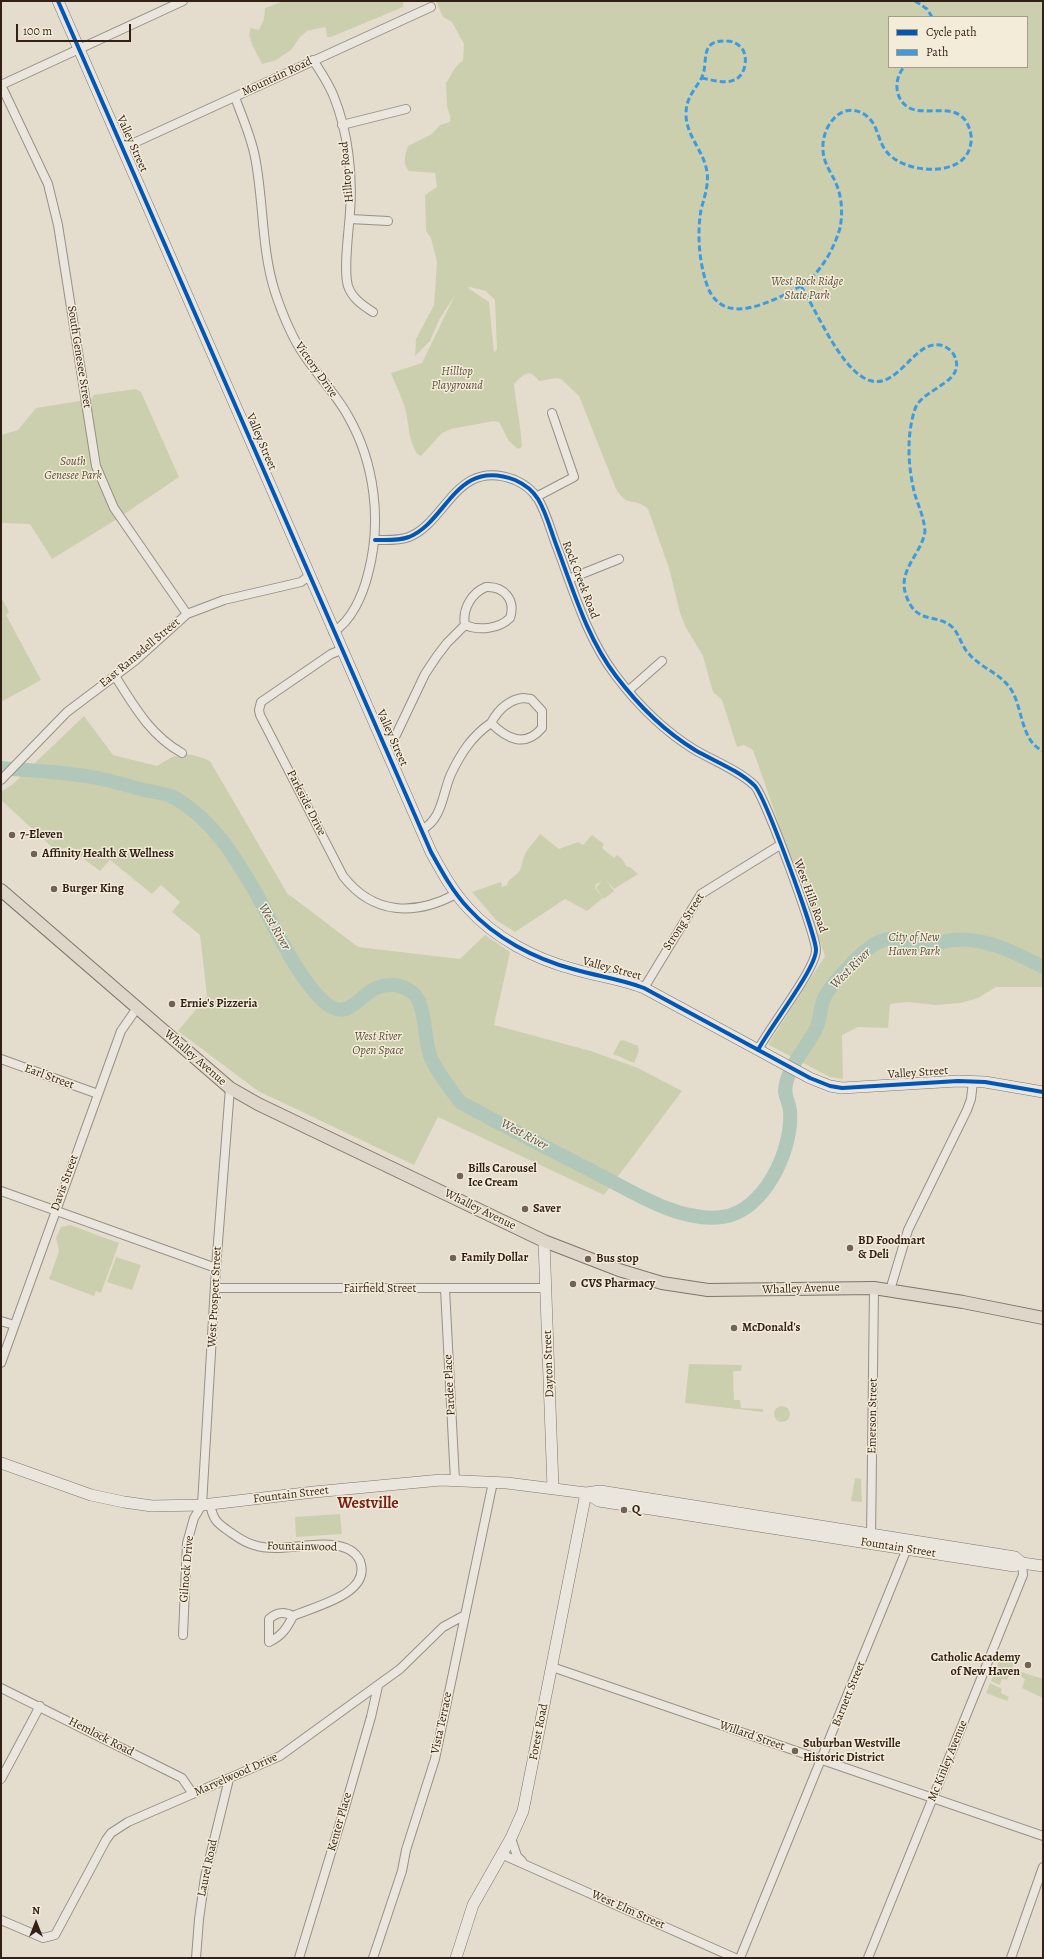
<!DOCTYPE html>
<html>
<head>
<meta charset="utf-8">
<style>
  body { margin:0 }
  #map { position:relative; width:1044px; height:1959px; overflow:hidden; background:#e4ddcd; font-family:Alegreya,serif }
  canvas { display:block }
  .frame { position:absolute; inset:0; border:2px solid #321f15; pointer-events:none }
  .legend { position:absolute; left:888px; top:16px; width:140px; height:52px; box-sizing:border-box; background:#f3ecd9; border:1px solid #a69a8b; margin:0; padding:5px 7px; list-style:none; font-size:12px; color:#321f15 }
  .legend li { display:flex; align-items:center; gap:8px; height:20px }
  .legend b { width:20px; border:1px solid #a69a8b }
  .north { position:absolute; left:16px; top:1903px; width:40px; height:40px; -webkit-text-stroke:3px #f3ecd9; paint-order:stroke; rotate:0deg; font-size:11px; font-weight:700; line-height:16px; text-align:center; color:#321f15 }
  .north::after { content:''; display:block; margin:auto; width:14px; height:18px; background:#321f15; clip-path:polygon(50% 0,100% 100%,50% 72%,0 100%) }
  .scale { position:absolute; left:16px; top:24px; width:115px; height:18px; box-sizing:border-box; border:2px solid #321f15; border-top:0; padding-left:5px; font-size:12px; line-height:14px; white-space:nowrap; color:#321f15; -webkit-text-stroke:3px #f3ecd9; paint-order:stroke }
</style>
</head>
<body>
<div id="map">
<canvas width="1044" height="1959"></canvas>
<div class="frame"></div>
<ul class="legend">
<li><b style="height:5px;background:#0057b8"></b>Cycle path</li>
<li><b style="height:5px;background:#3e9bdf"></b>Path</li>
</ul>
<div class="north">N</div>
<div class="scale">100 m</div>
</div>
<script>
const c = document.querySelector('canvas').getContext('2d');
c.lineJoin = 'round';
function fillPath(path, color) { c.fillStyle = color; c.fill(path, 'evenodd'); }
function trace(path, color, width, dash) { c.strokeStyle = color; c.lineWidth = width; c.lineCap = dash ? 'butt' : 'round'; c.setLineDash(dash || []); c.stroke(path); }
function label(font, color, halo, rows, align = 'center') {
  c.font = font + ' Alegreya,serif'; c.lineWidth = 3; c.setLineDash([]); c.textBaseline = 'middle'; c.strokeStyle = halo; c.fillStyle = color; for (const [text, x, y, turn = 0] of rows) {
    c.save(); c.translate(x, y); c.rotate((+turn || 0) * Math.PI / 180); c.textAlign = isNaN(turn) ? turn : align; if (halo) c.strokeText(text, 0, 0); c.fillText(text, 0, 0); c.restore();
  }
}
fillPath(new Path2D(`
  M284,1H403V7L331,37H327L326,29L325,27L307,31L300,37L291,50L276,60L262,64C258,54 245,37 251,28L259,30L264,19L265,8Z
  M436,1H1043V987H996L978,998L961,1003L935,1005L907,1002L890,1004L888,1028L858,1027L842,1035L843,1079L830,1077L769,1045V1043L825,956L753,750L744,745L737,747L722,700L713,692L703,656L685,626L680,613L669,568L648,509C633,496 628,509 616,489L579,396L561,379L557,378L539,381C529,368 524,374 514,384C516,405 521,426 522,447L518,449L509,441L499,422L494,421L451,429L442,433L421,456L417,454C409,441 409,427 406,412C403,399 396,386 391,373L422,363L455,295L439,320L430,341L415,356L416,339L434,305L437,262L431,238L426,231L425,195L437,187L435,173L409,171C402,164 405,155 408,146L432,134L440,125L450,122C451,116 449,114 448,109C447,108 446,86 446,83L455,68L463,60L464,44L452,22L443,17ZM889,17H1027V67H889ZM470,287L486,291L495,300L497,349L494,353L489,302L468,288Z
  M136,389L141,392L179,477L114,521L52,559L30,524L1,523V435L18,430L36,408L92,399L93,395Z
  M1,597L9,612L6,615L41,680L1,702Z
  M84,716L113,755L157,766C179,752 185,751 210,761L287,893L358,947L460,959L485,935L510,952L494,1025L591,1051L638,1068L682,1091L604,1195L438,1117L414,1165L258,1091L178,1031L207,996L200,935L172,912L180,902L161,885L152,894L110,860L100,871L69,848L54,849L1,800V792L13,784Z
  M540,834L559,849L578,842L583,845L592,835L604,844L602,848L614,858L617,855L622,859L627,867H630L638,874L614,889L606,880L614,891L604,899L596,888L601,882L596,884L595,888L603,898L587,911L565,899L515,932L496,920L472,892L501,882L502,887L507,885L509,880C526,869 519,866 526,852C530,846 536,840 540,834Z
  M623,1040L638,1046L639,1051L634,1063L613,1054L620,1041Z
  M70,1225L119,1243L101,1293L96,1291L94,1296L49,1279L59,1251L56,1238L61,1227Z
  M116,1257L141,1265L132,1290L107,1282Z
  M689,1364L742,1365L741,1371H733L734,1400H740L741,1408L763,1409V1412L685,1403Z
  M774 1414a8 8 0 1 1 16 0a8 8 0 1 1-16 0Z
  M855,1478L861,1479L862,1502L851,1501Z
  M340,1514L342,1534L296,1537L295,1517Z
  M1002,1653L1016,1658L1012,1669L1043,1679V1698L1022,1688L1025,1679L1011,1671L1007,1680L1002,1679L1000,1685L991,1681Z
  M990,1683L1002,1689L1001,1693L1009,1697L1007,1701L986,1693Z`), '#cccfae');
trace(new Path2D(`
  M1,768C34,771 70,772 102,779C116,782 130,786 144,790C154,792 167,793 175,798C214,821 236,858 257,895C276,929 294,971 321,999C353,1031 359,981 395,985C401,986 408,989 413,993C427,1005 423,1040 431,1058C438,1074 450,1088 460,1102C502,1125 545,1147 588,1169C627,1188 677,1223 722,1217C764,1212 793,1150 790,1111C789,1100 783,1096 786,1084C789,1067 806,1047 815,1031C820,1023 820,1010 823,1001C828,986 866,946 881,941C897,935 910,945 924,945C934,946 943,941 952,940C983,936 1016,953 1043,967`), '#b0c7b9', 14);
const street = new Path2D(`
  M313,60C321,72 329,84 334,97C348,132 353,175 350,212C349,231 343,269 348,286C352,298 362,305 373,312
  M1,85L48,184L58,225L96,466L114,508L187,614
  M1,85L183,1
  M235,97C242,117 251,136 255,157C264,202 261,248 275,292C282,313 291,336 304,355C318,376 336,394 348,416C375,463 382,522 368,574C363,594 352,621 333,632
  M342,125L406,109
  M123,148L431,7
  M350,219L388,221
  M536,497L574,477L552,413
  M375,540C386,540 398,541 409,537C447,522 456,457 515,480C524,484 533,491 538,499C547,514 551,532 557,547C574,592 587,638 616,676C638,705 664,731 695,750C714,761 738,770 754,785C764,793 816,935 816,950C816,969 769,1028 758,1050
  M569,579L619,559
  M486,587C504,586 516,600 510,618C499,629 479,631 465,625C462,610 471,593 486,587Z
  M341,650L331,654L261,702L259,710L260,715L343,876C373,915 415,916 456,894
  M115,676C134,706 150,735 182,753
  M628,691L662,661
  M523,698L531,699L542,711V728C525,748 507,739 491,723C498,710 508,700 523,698Z
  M384,745L396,735L425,674L437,656L447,643L465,625
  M1,780L67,712L136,660L187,614L224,600L301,582L309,576
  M421,830C443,819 442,794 451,774C461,753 472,736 491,723
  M644,988L701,894L780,845
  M1,1059L98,1094
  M1,1191L216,1268
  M215,1288H546
  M445,1289L455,1481
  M890,1290L908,1230L967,1110L971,1099L973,1082
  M1,1321L14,1325
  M1,1363L121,1031L137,1008
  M210,1504C213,1520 217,1523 230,1532C237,1537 245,1543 254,1545C278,1553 308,1542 332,1545C343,1546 355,1550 360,1561C372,1594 315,1606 293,1616C287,1628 282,1636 269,1642V1619C277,1612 284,1611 293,1616
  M871,1539L874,1288
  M183,1635L187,1543L194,1518L202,1505L216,1268L230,1088
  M552,1667L1043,1836
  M1,1688L182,1778L193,1794
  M1,1779L40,1706
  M511,1838L517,1856L522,1861
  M501,1854L735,1958
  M1,1920L43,1938L55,1935L106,1840L111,1833L128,1822L280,1756L400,1669L443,1627L465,1615
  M196,1958L199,1919L205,1877L229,1779
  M299,1958L345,1807L371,1717L378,1686
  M373,1958L402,1871L406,1850L435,1759L493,1482
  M740,1958L908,1546
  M868,1958L1023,1575L1022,1563
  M1011,1958L1043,1867`);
const secondary = new Path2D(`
  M58,1L431,852C442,872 453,892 468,908C495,938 535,959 573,969C596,976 621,979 644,988L810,1078L830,1086L842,1088L958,1081L985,1082L1043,1092
  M544,1241L553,1488
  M1,1463L91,1495L124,1502L152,1506L202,1505L314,1492L441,1480L507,1483L586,1493L600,1491L1015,1557L1022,1563L1043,1566
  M586,1493L599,1501L1014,1566L1022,1563
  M456,1958L473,1905L511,1838L523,1811L586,1493`);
const primary = new Path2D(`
  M1,890L230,1088L258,1104L544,1241L619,1270L662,1283L708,1290L874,1288L963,1302L1043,1318`);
trace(street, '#969086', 10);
trace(secondary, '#7d766d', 12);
trace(primary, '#7d766d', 14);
trace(street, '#eae6de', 8);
trace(secondary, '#eae6de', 11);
trace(primary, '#ddd6c9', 12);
trace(new Path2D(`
  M915,1L927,9L932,17
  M702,78C717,81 737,88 744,69C746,62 746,56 743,50C739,44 733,41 727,41C697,39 710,64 701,79C694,91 686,98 686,114C686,136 704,151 707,172C709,185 704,198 701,210C697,233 699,260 706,282C718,322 754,309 782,296C792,291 802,286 811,278C824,266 835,246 840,228C843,213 842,196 835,181C830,171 823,161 823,150C821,125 844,97 868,117C878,126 878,141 886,151C901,171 948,177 965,157C970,151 972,142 971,135C965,101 936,114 915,110C895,105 892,81 904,67
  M801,286C817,312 838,363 864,378C897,396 912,340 940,345C946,346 951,350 954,355C968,383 923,387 915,409C906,436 908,468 915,495C919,507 924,518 925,531C922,554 897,570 906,595C916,625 935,613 951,626C960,634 961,646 969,654C982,669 1001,673 1012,691C1023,710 1021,741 1043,751`), '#3e9bdf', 3, [6, 3]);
trace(new Path2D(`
  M58,1L431,852C442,872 453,892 468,908C495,938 535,959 573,969C596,976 621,979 644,988L810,1078L830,1086L842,1088L958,1081L985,1082L1043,1092
  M375,540C386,540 398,541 409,537C447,522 456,457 515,480C524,484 533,491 538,499C547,514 551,532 557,547C574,592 587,638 616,676C638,705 664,731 695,750C714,761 738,770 754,785C764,793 816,935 816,950C816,969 769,1028 758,1050`), '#0057b8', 4);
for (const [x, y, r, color] of [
  [12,835,4,"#706255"],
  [34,854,4,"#706255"],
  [54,889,4,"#706255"],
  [172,1004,4,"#706255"],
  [460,1176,4,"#706255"],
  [525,1209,4,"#706255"],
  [850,1248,4,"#706255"],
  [453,1258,4,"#706255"],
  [588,1259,4,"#706255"],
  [573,1284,4,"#706255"],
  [734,1328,4,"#706255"],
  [624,1510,4,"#706255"],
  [1028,1665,4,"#706255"],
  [795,1751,4,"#706255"]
]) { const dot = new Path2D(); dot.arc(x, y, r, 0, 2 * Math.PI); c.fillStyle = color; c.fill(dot); trace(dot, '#f3ecd9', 1.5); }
label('12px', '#321f15', '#f3ecd9', [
  ["Mountain Road",277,77,-25],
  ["Valley Street",132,144,66],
  ["Hilltop Road",347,172,-95],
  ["South Genesee Street",79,357,81],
  ["Victory Drive",316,370,55],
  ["Valley Street",261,442,67],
  ["Rock Creek Road",580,580,69],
  ["East Ramsdell Street",140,653,-40],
  ["Valley Street",392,738,66],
  ["Parkside Drive",306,803,63],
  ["West Hills Road",810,896,70],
  ["Strong Street",684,922,-57],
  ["Valley Street",612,969,15],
  ["Whalley Avenue",195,1058,41],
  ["Valley Street",918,1073,-4],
  ["Earl Street",49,1077,20],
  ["Davis Street",65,1183,-70],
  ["Whalley Avenue",480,1210,26],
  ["Fairfield Street",380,1289],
  ["Whalley Avenue",801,1289,-2],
  ["West Prospect Street",215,1297,-87],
  ["Dayton Street",549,1364,-92],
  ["Pardee Place",450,1385,-93],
  ["Emerson Street",873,1416,-89],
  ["Fountain Street",291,1495,-7],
  ["Fountainwood",302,1547,1],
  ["Fountain Street",898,1548,9],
  ["Gilnock Drive",187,1569,-85],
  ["Barnett Street",849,1694,-68],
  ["Vista Terrace",442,1723,-78],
  ["Forest Road",539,1732,-79],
  ["Willard Street",752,1736,19],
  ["Hemlock Road",101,1737,27],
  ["Mc Kinley Avenue",948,1761,-68],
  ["Marvelwood Drive",236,1775,-24],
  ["Kenter Place",340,1822,-74],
  ["Laurel Road",208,1868,-78],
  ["West Elm Street",628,1910,24]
]);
label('italic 12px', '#5a503b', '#f3ecd9', [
  ["West Rock Ridge",807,282],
  ["State Park",807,296],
  ["Hilltop",457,372],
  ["Playground",457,386],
  ["South",73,462],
  ["Genesee Park",73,476],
  ["City of New",914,938],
  ["Haven Park",914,952],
  ["West River",378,1037],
  ["Open Space",378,1051]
]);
label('bold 12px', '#321f15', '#f3ecd9', [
  ["7-Eleven",20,835],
  ["Affinity Health & Wellness",42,854],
  ["Burger King",62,889],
  ["Ernie's Pizzeria",180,1004],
  ["Bills Carousel",468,1169],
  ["Ice Cream",468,1183],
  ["Saver",533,1209],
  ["BD Foodmart",858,1241],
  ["& Deli",858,1255],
  ["Family Dollar",461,1258],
  ["Bus stop",596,1259],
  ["CVS Pharmacy",581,1284],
  ["McDonald's",742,1328],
  ["Q",632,1510],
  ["Catholic Academy",1020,1658,"right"],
  ["of New Haven",1020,1672,"right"],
  ["Suburban Westville",803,1744],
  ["Historic District",803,1758]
], 'left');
label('italic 13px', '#514f44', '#f3ecd9', [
  ["West River",274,927,60],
  ["West River",851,969,-45],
  ["West River",524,1135,28]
]);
label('bold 16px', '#7a1f14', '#f3ecd9', [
  ["Westville",368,1504]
]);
</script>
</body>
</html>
